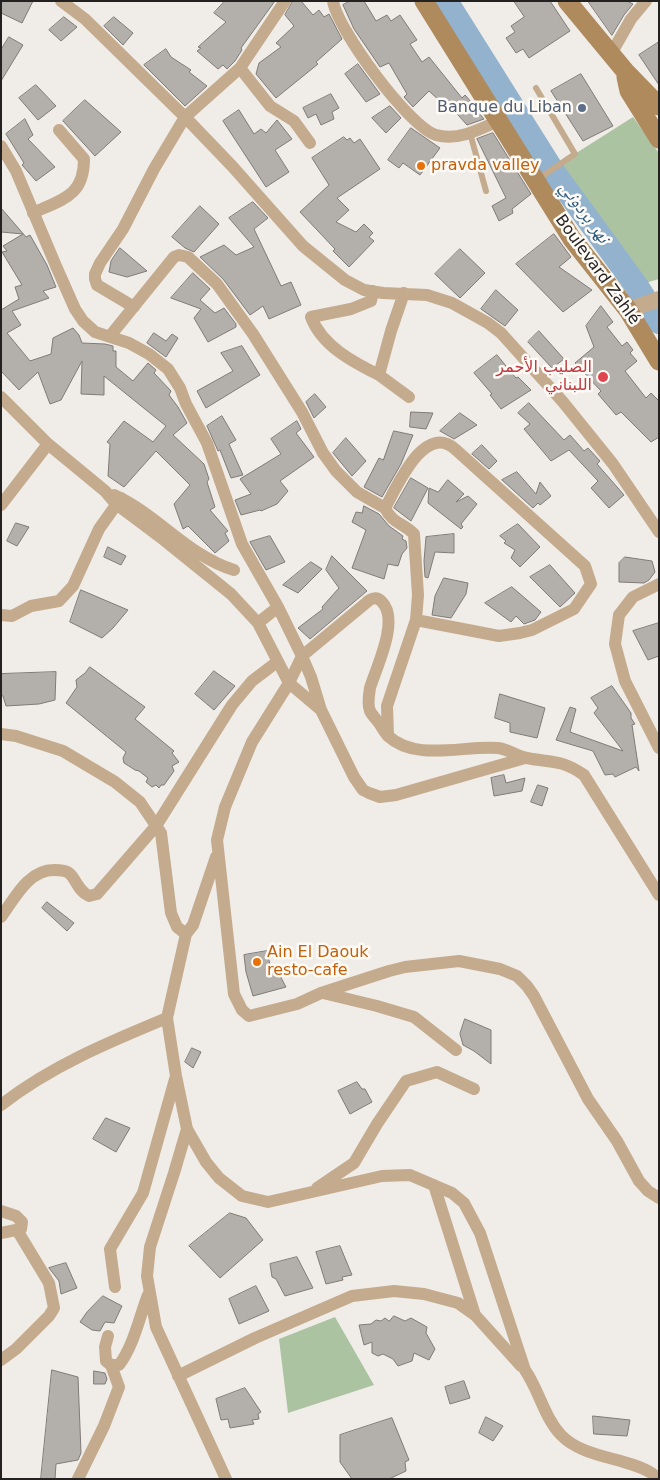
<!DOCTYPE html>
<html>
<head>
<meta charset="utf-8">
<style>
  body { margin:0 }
  #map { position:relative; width:660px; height:1480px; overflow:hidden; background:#f0ece8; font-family:"DejaVu Sans",sans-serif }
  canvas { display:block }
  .frame { position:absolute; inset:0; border:2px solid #232220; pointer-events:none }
</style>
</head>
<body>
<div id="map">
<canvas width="660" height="1480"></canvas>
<div class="frame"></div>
</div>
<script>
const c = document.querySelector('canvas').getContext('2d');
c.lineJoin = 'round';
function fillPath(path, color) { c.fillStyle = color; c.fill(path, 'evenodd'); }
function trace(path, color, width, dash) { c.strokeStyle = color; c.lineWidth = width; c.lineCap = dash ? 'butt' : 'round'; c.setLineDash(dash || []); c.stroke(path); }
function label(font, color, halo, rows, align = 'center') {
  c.font = font + ' "DejaVu Sans","Noto Naskh Arabic",sans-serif'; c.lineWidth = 5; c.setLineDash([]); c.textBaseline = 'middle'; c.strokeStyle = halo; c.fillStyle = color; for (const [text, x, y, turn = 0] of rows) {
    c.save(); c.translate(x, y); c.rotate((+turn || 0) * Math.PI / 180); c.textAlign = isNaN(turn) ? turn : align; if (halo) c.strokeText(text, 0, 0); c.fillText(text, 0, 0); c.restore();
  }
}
fillPath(new Path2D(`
  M633,117L659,153V279L635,286L559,164Z
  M335,1317L374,1385L288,1413L279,1339Z`), '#acc3a2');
trace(new Path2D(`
  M446,1L552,170L638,288L659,322`), '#92b2cd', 24);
const building = new Path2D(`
  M1,1H33L22,23L1,13Z
  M225,1H275L241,48L242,50L235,61L227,69L223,65L218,69L197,51L201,48L198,47L226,22L214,13Z
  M293,1H301L313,15L319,10L324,17L329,14L342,39L316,62L318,64L276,98L256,74L259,63L281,47L276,43L294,26L285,15Z
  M350,1H364L376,21L387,15L391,21L400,15L417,40L410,44L422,62L429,57L462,98L465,95L473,104L474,103L479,111L478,112L484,119L467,125L443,98L440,101L429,91L413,107L404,97L407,94L389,63L380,67L354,29L343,5Z
  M514,1H550L570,31L529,58L523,49L516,53L506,38L515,32L511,26L524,17Z
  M588,1H627L633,4L624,15L612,35Z
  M64,17L77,27L61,41L49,30Z
  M114,17L133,33L123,45L104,26Z
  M9,37L23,45L1,81V50Z
  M659,42V85L639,55Z
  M166,49L171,57L191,70L189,72L207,86L185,106L144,65Z
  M358,64L380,94L366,102L345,74Z
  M581,74L613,126L583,141L551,91Z
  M36,85L56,106L38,120L19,98Z
  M331,94L339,108L332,112L334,119L321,125L316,114L308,118L303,108Z
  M85,100L121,132L95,156L63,121Z
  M390,106L401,118L386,133L372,118Z
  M239,110L254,134L261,129L266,133L277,120L292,139L275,150L289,172L266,187L223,121Z
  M25,119L33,135L28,139L55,167L36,181L22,165L24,163L6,134Z
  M411,128L440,148L420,175L403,163L399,168L388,160Z
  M493,133L531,194L512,209L513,213L499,221L492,206L506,198L477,139Z
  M344,137L347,140L350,138L354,143L360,139L380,169L337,198L349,210L336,222L356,232L364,224L373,233L369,237L374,241L349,267L333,251L335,249L300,212L329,185L312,158Z
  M253,202L268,218L254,229L281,286L291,282L301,305L269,319L263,306L250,315L223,279L200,257L224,245L236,255L254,247L229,218Z
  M200,206L219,224L194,252L185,248L172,237Z
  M1,208L26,237L30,235L47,265L56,287L43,291L49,298L12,311L21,325L7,333L30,361L51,354L53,338L73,328L79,335L82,343L105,344L113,346V351H116V367L133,381L148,363L156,370L154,373L171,391L169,395L178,407L187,423L173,435L204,464L209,479L207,482L215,507L210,510L228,531L225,533L229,541L215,553L188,526L183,529L174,504L190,485L156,451L124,487L108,476L110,444L107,442L124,421L153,442L166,426L104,376V395L81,394L82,361L61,400L50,404L38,372L19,390L1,371V310L19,299L15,287L22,285L2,252L7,251L3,246L23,234L1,232Z
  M554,234L571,257L559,267L592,290L563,312L516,264Z
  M120,248L147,271L127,277L109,272L111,261Z
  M460,249L485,273L460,298L435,274Z
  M193,273L210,289L200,300L215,313L224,308L236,324V327L208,342L194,318L201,309L171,298Z
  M496,290L518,310L505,326L481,309Z
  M601,306L613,322L607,327L622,346L627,342L633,350L630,353L637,361L625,371L646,398L651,393L659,401V437L651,442L621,412L616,415L598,394L601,391L575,363L594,347L586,326Z
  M539,331L564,359L552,368L528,342Z
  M154,333L166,341L172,334L178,338L166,357L147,343Z
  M242,346L260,375L206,408L197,391L233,371L221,353Z
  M497,355L516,378L518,377L531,390L501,409L490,395L492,394L474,373Z
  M315,394L326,407L314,418L306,402Z
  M529,403L564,440L570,435L584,451L588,448L600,461L597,464L624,495L609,508L591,488L598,481L569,450L551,461L524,429L530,424L518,413Z
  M411,412L433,413L426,429L410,427Z
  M460,413L477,425L454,439L440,431Z
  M222,416L236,440L229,444L243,475L231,478L220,450L218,451L207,426Z
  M297,421L301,429L296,433L314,457L280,481L288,491L277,504L261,511L260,510L241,515L235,500L251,494L240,479L281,454L271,439Z
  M394,431L413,435L401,464L382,497L364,487L379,458L383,460Z
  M346,438L366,461L352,476L333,453Z
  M482,445L497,461L489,469L472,454Z
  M517,472L536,494L540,482L551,496L540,505L538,503L533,508L502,480Z
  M411,478L428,488L411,521L394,508Z
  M448,480L464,494L456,502L468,496L477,504L461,524L463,527L461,529L428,503L429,488L438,492Z
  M364,506L379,514L389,526L403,536L402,539L406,541L407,548L402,554L398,566L388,564L384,579L352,568L366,530L352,522L356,512L362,513Z
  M16,523L29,527L17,546L7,541Z
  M518,524L540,547L520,567L511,558L515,550L504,543L506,541L500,536Z
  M454,534V553L435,552L428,578L425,577L424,561L426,537Z
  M270,536L285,562L266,570L250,542Z
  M108,547L126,556L121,565L104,557Z
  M332,556L367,591L310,639L298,628L323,609L322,607L339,588L326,570Z
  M625,557L652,561L655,572L649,580L644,583L619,582V563Z
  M311,562L322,569L298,593L283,585Z
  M550,565L575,593L560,607L530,577Z
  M444,578L468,583L466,594L451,618L432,615L435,596Z
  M512,587L541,612L535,620L524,624L516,616L511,622L485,603Z
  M81,590L128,610L113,628L102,638L70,622Z
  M659,623V656L648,660L633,631Z
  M90,667L145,707L135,719L174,751L172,753L179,762L172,766L174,771L164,785H161L159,788L156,785L152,787L146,782L148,778L139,771L135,770L124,763L123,758L126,752L66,703L77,687L76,680L85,673Z
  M214,671L235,686L214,710L195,694Z
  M56,672L55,700L39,704L6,706L3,696L1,695V674Z
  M612,686L631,713V718L635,724L632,725L639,771L636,767L615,777L613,774L605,775L593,751L556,740L570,707L576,709L570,732L623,751L594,713L598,708L591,698Z
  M500,694L545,708L537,738L510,732V723L495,718Z
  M504,775L506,783L525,778L522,791L494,796L491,778Z
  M538,785L548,788L542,806L531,802Z
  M47,902L74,923L67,931L42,908Z
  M267,951L272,974L278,972L286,987L253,996L246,972L244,955Z
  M465,1019L491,1030V1064L474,1051L463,1045L460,1034Z
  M192,1048L201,1052L193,1068L185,1062Z
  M357,1082L362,1089H365L372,1102L350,1114L338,1091Z
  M106,1118L130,1128L116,1152L93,1139Z
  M230,1213L246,1218L263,1240L220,1278L189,1246Z
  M340,1246L352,1275L342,1277L343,1280L326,1284L316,1252Z
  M297,1257L313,1288L285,1296L276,1279L272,1277L270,1264Z
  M66,1263L77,1288L61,1294L59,1281L49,1268Z
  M256,1286L269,1311L239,1324L229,1299Z
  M103,1296L122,1306L114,1323L105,1322L100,1331L92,1330L80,1322L87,1312Z
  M394,1316L405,1321L411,1318L427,1327L426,1333L435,1349L429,1360L414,1353L412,1361L398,1366L393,1359L383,1354L378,1356L372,1353V1342L364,1345L359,1325L371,1324L376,1320L381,1321L385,1318L389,1321Z
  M52,1370L78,1377L81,1453L78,1460L56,1464L55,1479H41Z
  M94,1371L105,1373L107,1379L105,1384H94Z
  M464,1381L470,1398L450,1404L445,1387Z
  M245,1388L261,1412L258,1414L259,1419L252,1420L254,1424L230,1428L228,1419L221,1420L216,1399Z
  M593,1416L630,1420L627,1436L594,1434Z
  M486,1417L503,1426L493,1441L479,1433Z
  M392,1418L409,1460L405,1462L406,1471L389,1479H352L340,1462V1435Z`);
fillPath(building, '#b3afab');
trace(building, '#7f7b77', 1);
trace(new Path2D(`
  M536,88L575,154L538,179
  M470,133L486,191`), '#c4ab8d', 6);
trace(new Path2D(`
  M61,1L85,19L185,117L232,166L303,246L345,280L364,290L383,293L427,295L452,303L488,323L501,333L563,402L613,464L659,532
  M333,1C337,29 409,127 436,135C457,141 479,130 498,121
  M611,54L631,19L646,1
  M240,68L270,106L294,121L310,143
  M1,146L16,171L56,266L75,309L83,321L95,332L129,343L149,354L168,369L180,388L186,404L207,443L242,544L278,607L302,656L311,677L321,710L354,777L363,790L369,793L380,797L396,795L525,758
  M33,213C63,199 84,196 84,159L59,130
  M373,291L371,301L351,309L311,317C322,346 353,362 379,375L391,331L404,293
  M134,307L97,285L95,279V274L100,263L123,229L154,169L185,117L240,68L285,1
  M110,336L174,257L179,255L188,257L217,284L253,334L302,412L323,453L336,471L357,492L385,508
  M379,375L409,397
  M1,397L48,444L105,491L116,504L164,540L231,594L258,623L289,683L321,710
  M114,495C157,514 188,556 234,570
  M1,505L48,444
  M659,584L633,597L619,615L615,644L625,681L659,748
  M1,615L12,616L31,606L59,601L73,586L99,529L121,498
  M258,623L278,607
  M1,734L16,736L63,751L115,782L140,802L161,833L171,913L177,927L186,934
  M388,736L387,706L416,620L418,595L414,534C403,523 392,523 385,508C397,487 424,422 455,449L585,566L591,584L574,609L532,630L520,633L499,636L416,620
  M216,857L193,925L186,934L167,1018L176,1076L187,1129L174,1173L150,1247L147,1276L156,1327L226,1479
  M659,895L584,775C561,759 552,763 527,758C517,756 508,749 498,748C464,745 416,762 388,736C384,732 382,727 379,723C376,719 372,715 370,711C367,704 369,695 370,688C376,668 400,620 382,602C377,596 371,598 366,603L302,656L289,683L252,742L225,807L217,840L234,994L242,1010L249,1016L297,1004L321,993L389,971L405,967L459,961L500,969L517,976L527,986L534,996L588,1099L617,1141L639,1181L648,1191L659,1198
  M1,917C15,898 28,870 54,870C58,870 65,870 69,873C77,880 77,890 89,896L97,894L156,826L232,705L252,681L277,662
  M323,993L377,1006L414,1017L456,1050
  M1,1105C51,1066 109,1042 167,1018
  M187,1129L206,1162L219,1178L242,1196L268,1202L382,1176L410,1175L452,1193L464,1203L480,1233L525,1370C539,1390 544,1417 561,1435C584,1459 627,1457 653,1474L654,1479
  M434,1185L475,1315
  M317,1188L354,1163L377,1124L406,1081L437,1072L474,1089
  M1,1211L16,1216L22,1222L21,1229L1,1233
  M115,1287L110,1249L143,1193L175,1079
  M108,1336L105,1347L106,1361L111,1365H119C134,1345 139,1318 148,1295
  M1,1360L16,1349L49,1316L54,1308L49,1283L17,1230
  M178,1376L255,1338L352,1296L394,1291L424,1294L458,1303L475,1315L521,1366
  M78,1479L104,1426L119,1387L111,1365`), '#c4ab8d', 12);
trace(new Path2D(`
  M628,310L659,299`), '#c4ab8d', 16);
trace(new Path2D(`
  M424,1L572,239L628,310L659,361
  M567,1L625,71L659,106
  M626,77L629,91L659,139`), '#af8a5c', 19);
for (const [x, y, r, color] of [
  [582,108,5,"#5c6f8a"],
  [421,166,5,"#e8710a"],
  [603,377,6,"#e0444e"],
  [257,962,5,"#e8710a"]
]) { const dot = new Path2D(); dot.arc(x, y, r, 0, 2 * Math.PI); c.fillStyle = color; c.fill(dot); trace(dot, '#fefaf5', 2); }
label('16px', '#4e5e75', '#fefaf5', [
  ["Banque du Liban",572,108]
], 'right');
label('16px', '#c56008', '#fefaf5', [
  ["pravda valley",431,166],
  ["Ain El Daouk",267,953],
  ["resto-cafe",267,971]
], 'left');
label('16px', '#232220', '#fefaf5', [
  ["Boulevard Zahlé",597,270,54]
]);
label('16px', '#be3a42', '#fefaf5', [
  ["الصليب الأحمر",592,368],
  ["اللبناني",592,386]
], 'right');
label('italic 18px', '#285a81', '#fefaf5', [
  ["نهر بردوني",584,213,54]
]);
</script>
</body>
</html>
